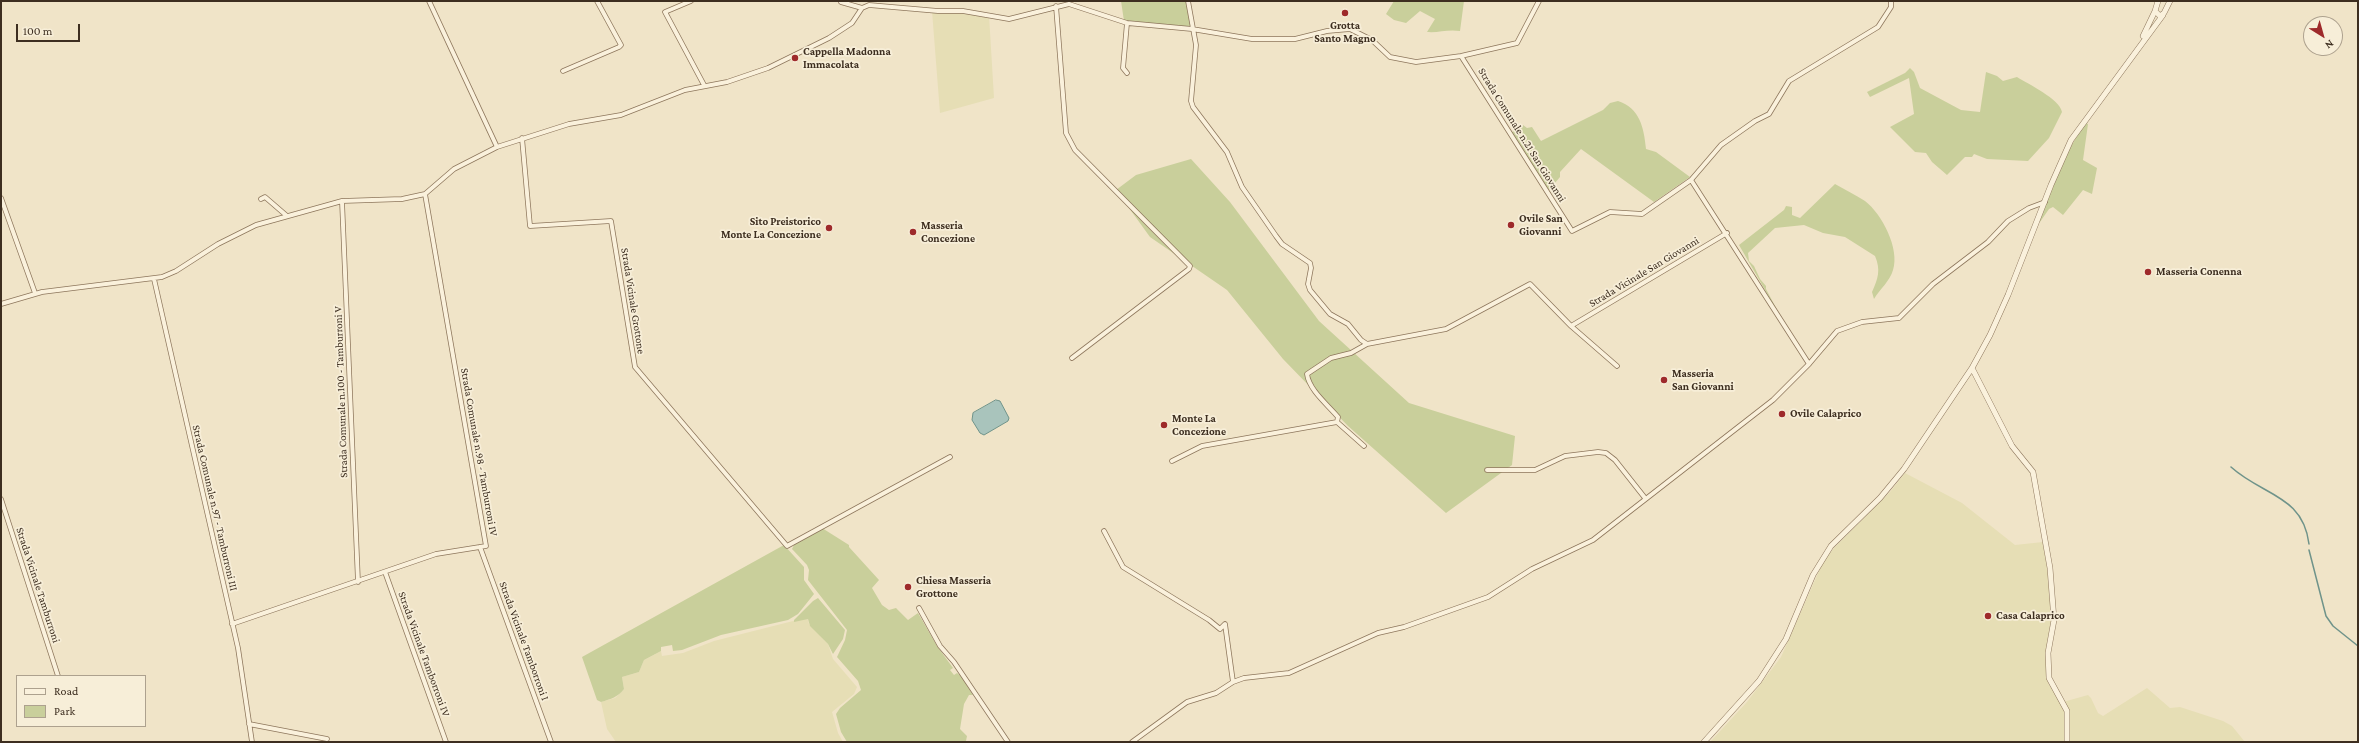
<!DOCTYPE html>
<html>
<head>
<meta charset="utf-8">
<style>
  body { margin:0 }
  #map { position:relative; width:2359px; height:743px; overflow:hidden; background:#f0e4c8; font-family:"Crimson Pro",serif }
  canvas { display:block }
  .frame { position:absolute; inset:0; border:2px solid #3d2e20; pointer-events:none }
  .legend { position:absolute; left:16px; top:675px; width:130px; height:52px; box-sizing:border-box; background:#f7eed8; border:1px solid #ada18e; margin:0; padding:5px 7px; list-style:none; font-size:12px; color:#3d2e20 }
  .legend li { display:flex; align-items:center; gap:8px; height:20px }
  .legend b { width:20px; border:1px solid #ada18e }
  .north { position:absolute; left:2303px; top:16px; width:40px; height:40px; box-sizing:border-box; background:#f7eed8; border:1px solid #ada18e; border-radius:50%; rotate:143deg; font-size:11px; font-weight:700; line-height:16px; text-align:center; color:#3d2e20 }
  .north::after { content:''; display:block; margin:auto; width:14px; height:18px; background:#9e2a2b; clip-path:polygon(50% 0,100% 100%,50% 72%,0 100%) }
  .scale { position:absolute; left:16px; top:24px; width:64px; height:18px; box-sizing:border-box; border:2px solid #3d2e20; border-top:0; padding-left:5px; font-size:12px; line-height:14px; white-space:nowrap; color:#3d2e20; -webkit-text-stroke:3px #f7eed8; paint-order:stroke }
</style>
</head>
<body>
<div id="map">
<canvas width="2359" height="743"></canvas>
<div class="frame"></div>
<ul class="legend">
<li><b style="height:5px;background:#faf1dc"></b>Road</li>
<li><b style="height:11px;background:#c9cf9b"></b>Park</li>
</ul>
<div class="north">N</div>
<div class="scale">100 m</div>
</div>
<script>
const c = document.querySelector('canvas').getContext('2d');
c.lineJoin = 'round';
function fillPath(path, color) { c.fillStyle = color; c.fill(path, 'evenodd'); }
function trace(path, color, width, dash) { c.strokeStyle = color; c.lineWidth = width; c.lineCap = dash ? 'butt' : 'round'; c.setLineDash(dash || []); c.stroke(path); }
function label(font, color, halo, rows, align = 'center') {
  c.font = font + ' "Crimson Pro",serif'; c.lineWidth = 3.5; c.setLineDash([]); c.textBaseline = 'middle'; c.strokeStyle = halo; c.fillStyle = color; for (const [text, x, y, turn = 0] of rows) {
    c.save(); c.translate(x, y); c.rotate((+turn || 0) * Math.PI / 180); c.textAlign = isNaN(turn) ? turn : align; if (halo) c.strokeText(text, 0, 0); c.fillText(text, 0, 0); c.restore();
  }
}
fillPath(new Path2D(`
  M932,11H963L989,15L994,98L940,113Z
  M1905,473L1962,503L2015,545L2043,542L2050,587L2051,621L2047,645V678L2049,685L2067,711L2063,702L2088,695L2091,698L2098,713L2103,716L2147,688L2170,708L2180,707L2223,721L2232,726L2245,742H1710L1747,702L1781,657L1823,562L1834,548L1890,492Z
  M805,618L808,619L809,624L828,644L833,659L857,687L854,694L832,712L838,733L843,742H616L607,729L601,702L615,698L624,689L622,677L639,672L644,660L648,658L661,651L662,656L683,653L714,641Z`), '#e6deb5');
fillPath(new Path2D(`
  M1121,1H1187L1192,29L1124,21Z
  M1394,1H1464L1460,31C1447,29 1439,33 1427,32L1435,19L1420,11L1406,23L1394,20L1386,14Z
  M1910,68L1914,72L1920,88L1961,110L1980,112L1986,72L1997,76L2003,81L2017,77C2028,84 2060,99 2062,112L2049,138L2028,161L1987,159L1974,154L1972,157H1965L1947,175L1932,162L1926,153L1915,152L1890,127L1914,114L1909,78L1870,97L1867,92L1905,73Z
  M1618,101C1640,108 1644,128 1646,149L1656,152L1690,177L1654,202L1581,149L1560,172V177L1549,190L1529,164L1511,133L1523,125L1527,128L1532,127L1541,141L1603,110L1610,103Z
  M2085,123L2088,124L2083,160L2097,168L2092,194L2083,190L2063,215L2053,207L2049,209L2040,222L2038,221L2061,163Z
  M1191,159L1230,202L1319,321L1409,403L1515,436L1512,465L1446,513L1348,426L1283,359L1227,290L1150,237L1116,190L1136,175Z
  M1835,184C1845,190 1856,195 1865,201C1882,214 1900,249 1893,270C1890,281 1880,289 1874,299L1872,292C1878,279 1881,270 1875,256L1845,237L1823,233L1804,225L1775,228L1748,253L1749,261L1754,266L1760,279L1766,286V289L1783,321L1739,245L1784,210L1786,206L1792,207V215L1800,218Z
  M822,528L849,545V547L879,580L872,588L882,605L889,610L896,608L908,620L918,613L937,646L953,668L950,670L954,675L957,673L962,677L973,695H969L964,704L960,729L967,736L966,741L847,742L841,732L836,714L840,708L861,690L858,681L837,657L845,640L847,630L808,580L809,570L807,565L792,549L795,543Z
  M784,545L804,567V580L814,594L798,614L788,620L721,635L682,650L673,651L672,645L661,647V651L644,660L639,672L622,677L624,689C618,697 611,699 601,702L597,700L582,657Z
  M818,598L845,630L843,639L833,654L828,644L810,626L808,619L794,622V620L813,601Z`), '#c9cf9b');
const water = new Path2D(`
  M996,400L1000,401L1009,418L1008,421L984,435L980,433L972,420L973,413Z`);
fillPath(water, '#a9c4bc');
trace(water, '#6f938a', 1);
trace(new Path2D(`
  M2231,467C2263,496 2303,495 2309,544
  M2309,550L2326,616L2333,626L2358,646`), '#6f938a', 1.5);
const minor = new Path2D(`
  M429,1L497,147
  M691,1L665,12L704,85
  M1188,1L1196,45L1191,101L1193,107L1227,152L1242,187L1276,236L1282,244L1310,263L1311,268L1308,284L1310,290L1330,314L1348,324L1361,340L1367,344
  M841,2L862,8
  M1056,6L1066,133L1075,150L1190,266L1189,269L1072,358
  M1127,23L1123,68L1127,73
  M1461,56L1572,231L1610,212L1642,214L1691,180L1721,145L1755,121L1769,114L1789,81L1878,27L1891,7V1
  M563,71L619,47L621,45L597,1
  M522,138L530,226L611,221L635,367L787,546L950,457
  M1691,180L1809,364
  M1,198L35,293
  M261,199L265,197L287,216
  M342,201L358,582
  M154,279L238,648L252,742
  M1,304L42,292L162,277L176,271L218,244L256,225L342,201L402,199L425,194L454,169L497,147L569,124L621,115L685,90L727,82L768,68L829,38L852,23L862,8L869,5L938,11H963L1009,19L1069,4L1127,23L1192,29L1252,39H1295L1327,31L1350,29L1372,40L1390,57L1416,62L1461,56L1517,43L1539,1
  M1571,326L1727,233
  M1337,422L1364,446
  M1172,461L1202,446L1337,422L1338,417C1328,405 1309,390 1307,374L1331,358L1351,353L1367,344L1446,329L1530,284L1571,326L1617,366
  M1487,470H1535L1565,456L1598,452L1606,453L1615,460L1645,498
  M1,499L58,676
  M1104,531L1123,567L1209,620L1220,629L1225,624L1233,682
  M480,547L551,742
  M385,572L446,742
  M919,608L940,646L954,662L1008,742
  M232,624L436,554L486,546L425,194
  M249,724L327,739
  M1132,742L1187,702L1216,693L1233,682L1244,678L1289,673L1378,633L1404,627L1488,597L1532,569L1593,540L1773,400L1809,364L1837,331L1862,322L1899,318L1933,284L1988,242L2008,221L2029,208L2045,202`);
const tertiary = new Path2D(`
  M2158,1L2155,11L2160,16L2164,13L2170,1
  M2143,36L2155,11
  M1972,368L2012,446L2033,472L2050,568L2054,620L2048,653L2049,678L2067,711V742
  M1704,742L1759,681L1786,639L1813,575L1831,546L1880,498L1904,469L1972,368L1990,335L2008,295L2051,185L2071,140L2163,15`);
trace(minor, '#8d765c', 5.5);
trace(tertiary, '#8d765c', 6);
trace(minor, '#faf1dc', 4);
trace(tertiary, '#faf1dc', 5);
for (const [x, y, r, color] of [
  [1345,13,4,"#9e2a2b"],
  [795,58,4,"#9e2a2b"],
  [1511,225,4,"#9e2a2b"],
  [829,228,4,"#9e2a2b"],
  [913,232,4,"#9e2a2b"],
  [2148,272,4,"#9e2a2b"],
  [1664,380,4,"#9e2a2b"],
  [1782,414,4,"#9e2a2b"],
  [1164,425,4,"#9e2a2b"],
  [908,587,4,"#9e2a2b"],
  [1988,616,4,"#9e2a2b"]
]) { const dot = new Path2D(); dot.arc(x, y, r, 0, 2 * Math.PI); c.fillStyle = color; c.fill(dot); trace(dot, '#f7eed8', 1.5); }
label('bold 11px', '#3d2e20', '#f7eed8', [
  ["Grotta",1345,26,"center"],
  ["Santo Magno",1345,39,"center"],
  ["Cappella Madonna",803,52],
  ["Immacolata",803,65],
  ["Ovile San",1519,219],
  ["Giovanni",1519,232],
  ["Sito Preistorico",821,222,"right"],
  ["Monte La Concezione",821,235,"right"],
  ["Masseria",921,226],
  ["Concezione",921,239],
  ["Masseria Conenna",2156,272],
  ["Masseria",1672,374],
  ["San Giovanni",1672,387],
  ["Ovile Calaprico",1790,414],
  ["Monte La",1172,419],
  ["Concezione",1172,432],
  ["Chiesa Masseria",916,581],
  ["Grottone",916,594],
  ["Casa Calaprico",1996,616]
], 'left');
label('11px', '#3d2e20', '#f7eed8', [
  ["Strada Comunale n.21 San Giovanni",1522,135,58],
  ["Strada Vicinale San Giovanni",1644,272,-31],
  ["Strada Vicinale Grottone",633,301,81],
  ["Strada Comunale n.100 - Tamburroni V",341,392,-92],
  ["Strada Comunale n.98 - Tamburroni IV",479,452,80],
  ["Strada Comunale n.97 - Tamburroni III",215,508,77],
  ["Strada Vicinale Tamburroni",38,585,72],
  ["Strada Vicinale Tamborroni I",524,641,70],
  ["Strada Vicinale Tamborroni IV",424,654,70]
]);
</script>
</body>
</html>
